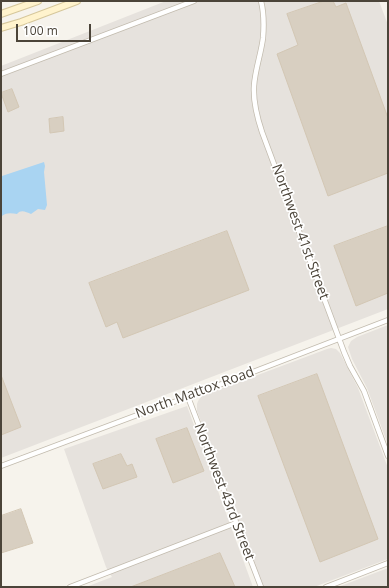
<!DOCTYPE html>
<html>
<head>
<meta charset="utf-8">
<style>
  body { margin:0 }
  #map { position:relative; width:389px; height:588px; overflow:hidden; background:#f6f3ec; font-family:"Open Sans",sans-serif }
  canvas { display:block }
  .frame { position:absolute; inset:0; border:2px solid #4b4439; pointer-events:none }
  .scale { position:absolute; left:16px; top:24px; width:75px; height:18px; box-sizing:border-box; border:2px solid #4b4439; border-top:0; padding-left:5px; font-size:12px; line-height:14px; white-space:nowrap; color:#4b4439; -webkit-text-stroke:3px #fff; paint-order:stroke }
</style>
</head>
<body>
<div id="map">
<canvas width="389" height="588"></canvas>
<div class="frame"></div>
<div class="scale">100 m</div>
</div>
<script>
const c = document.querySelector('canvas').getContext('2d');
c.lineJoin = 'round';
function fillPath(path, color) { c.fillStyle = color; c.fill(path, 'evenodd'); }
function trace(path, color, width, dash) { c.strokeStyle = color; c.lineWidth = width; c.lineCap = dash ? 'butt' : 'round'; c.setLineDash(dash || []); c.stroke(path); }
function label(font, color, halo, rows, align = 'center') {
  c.font = font + ' "Open Sans",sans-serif'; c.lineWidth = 3.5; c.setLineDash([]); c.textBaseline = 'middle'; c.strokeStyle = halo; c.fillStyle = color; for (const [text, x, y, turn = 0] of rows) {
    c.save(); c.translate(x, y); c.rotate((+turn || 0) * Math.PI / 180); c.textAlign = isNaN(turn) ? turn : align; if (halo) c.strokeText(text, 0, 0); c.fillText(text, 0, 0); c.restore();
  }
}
fillPath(new Path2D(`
  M166,1H379L388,25V309L1,458V66Z
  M388,325V445L367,388L352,359L348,347L351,341L357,337Z
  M331,348L336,349L340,353L358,388L388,468V559L314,587H263L197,411V404L198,401L201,397L207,394L327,349Z
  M187,406L253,587H86L112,577L106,567L64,449Z
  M388,568V587H338Z`), '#e6e2dd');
fillPath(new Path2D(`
  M44,162L45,166L44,172L47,205L45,210L38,209L31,214C26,212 21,209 17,214C12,213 5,212 1,217L2,221L1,226V175L2,176Z`), '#a9d4f2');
const building = new Path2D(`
  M324,1H333L336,7L346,3L388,118V173L328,196L277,54L298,45L287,14Z
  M12,89L19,107L8,112L1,93Z
  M63,117L64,131L50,133L49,119Z
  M388,226V293L356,306L334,246Z
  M227,231L249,290L123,338L117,322L106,327L89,283Z
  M317,374L378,539L320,562L258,396Z
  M1,375L21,427L1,435Z
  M187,428L204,471L173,483L156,439Z
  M121,454L127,466L132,464L137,477L103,489L93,464Z
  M21,509L33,543L1,553V516Z
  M220,553L235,587H131Z`);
fillPath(building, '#d8cfc1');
trace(building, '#d3c7b4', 1);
const minor = new Path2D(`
  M261,1C264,13 264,26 263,38C261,54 255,70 254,86C253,102 257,117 262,132L344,352L350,366L364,391L388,456
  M1,74L194,1
  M188,397L261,587
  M1,466L148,411L188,397L388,320
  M70,587L236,523
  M326,587L388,563`);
const secondary = new Path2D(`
  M1,14L38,1
  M1,28L21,22L77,1`);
trace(minor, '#c2bbae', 6);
trace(secondary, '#d6c79b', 8);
trace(minor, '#fff', 4.5);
trace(secondary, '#fff3cd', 6);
label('14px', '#4b4439', '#fff', [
  ["Northwest 41st Street",300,232,70],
  ["North Mattox Road",195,393,-20],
  ["Northwest 43rd Street",224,492,69]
]);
</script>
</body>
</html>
